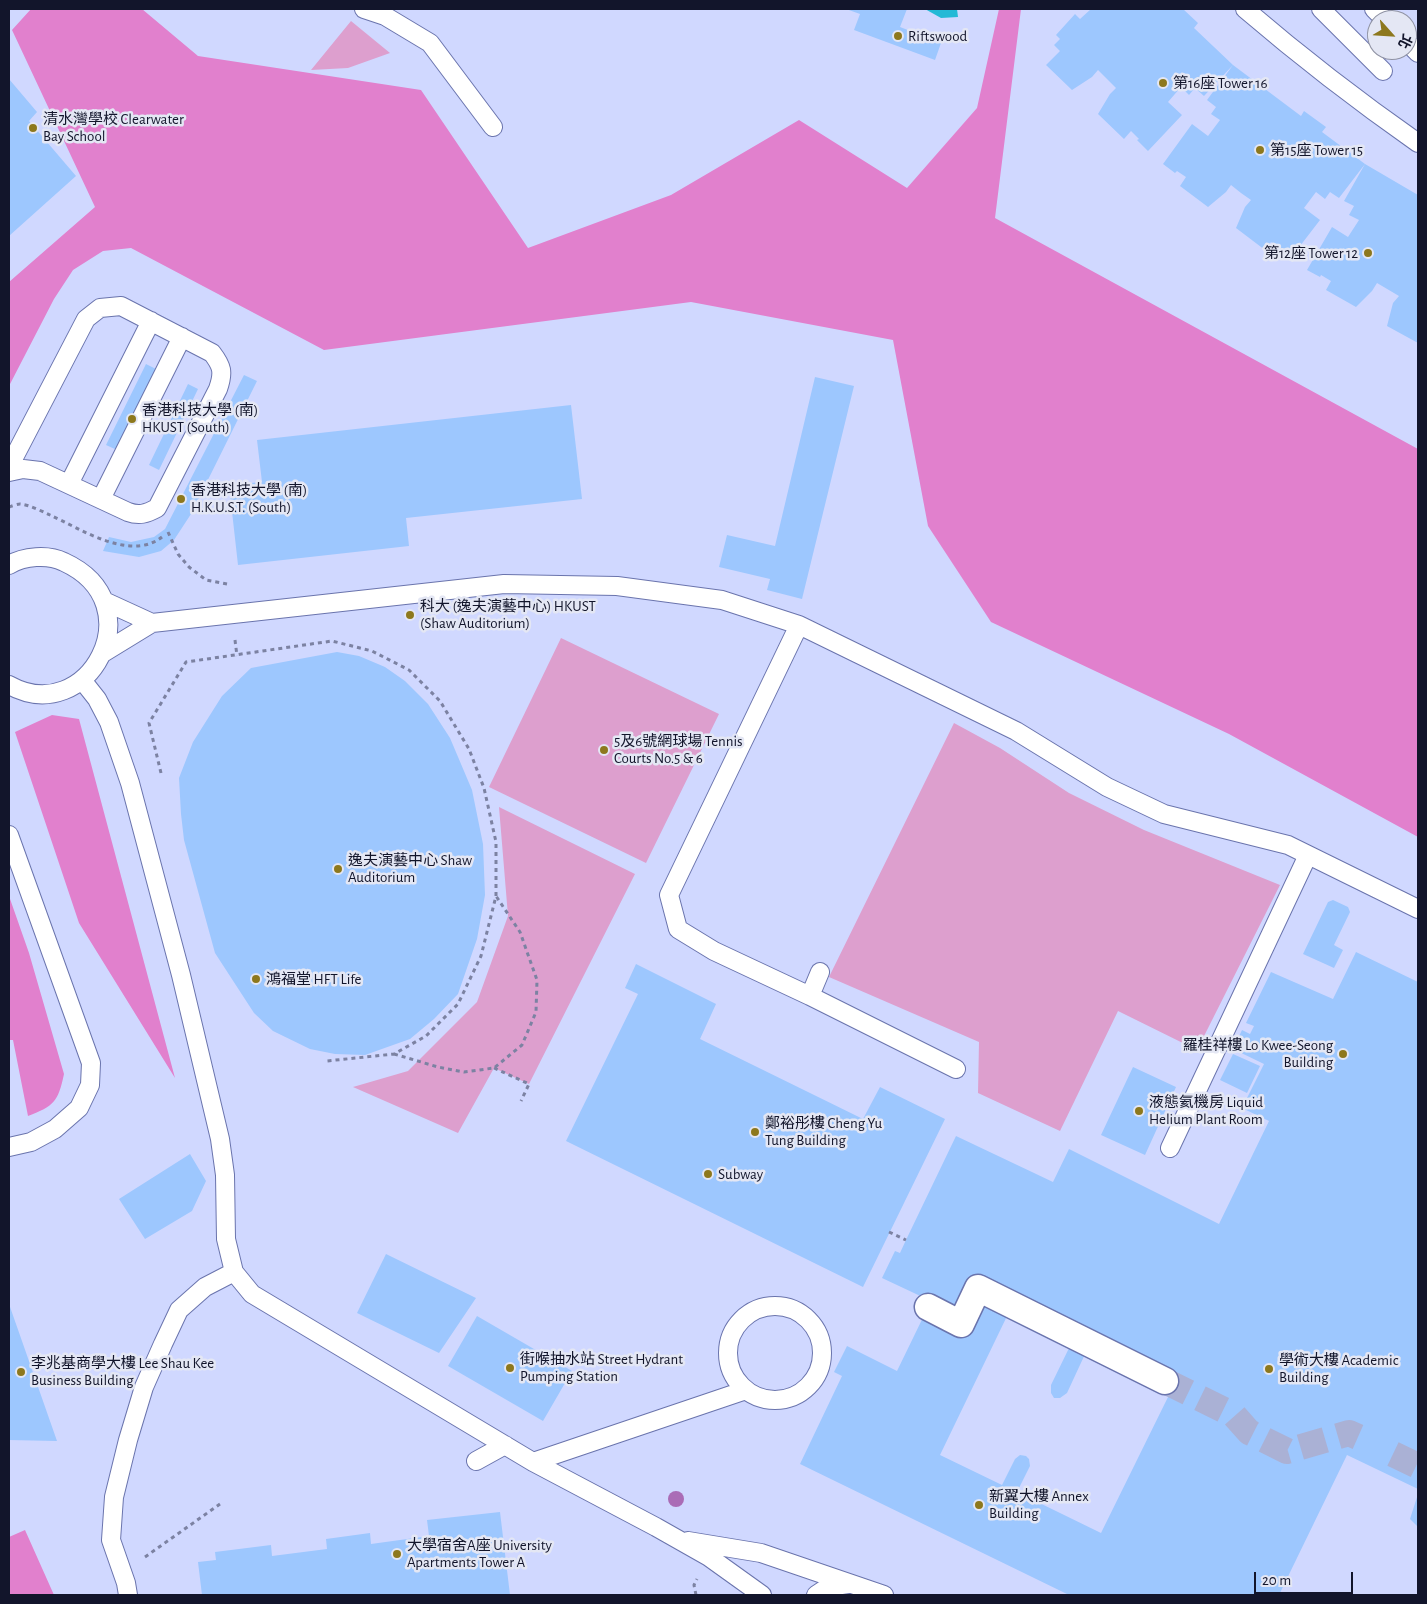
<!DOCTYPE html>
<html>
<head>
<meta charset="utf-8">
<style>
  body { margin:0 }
  #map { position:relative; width:1427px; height:1604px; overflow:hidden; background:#d0d8ff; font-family:"Alegreya Sans","Noto Sans TC",sans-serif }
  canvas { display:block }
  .frame { position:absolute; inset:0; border:10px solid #12152b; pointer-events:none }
  .north { position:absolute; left:1367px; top:10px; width:50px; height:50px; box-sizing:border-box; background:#e4e7f4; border:1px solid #9093a4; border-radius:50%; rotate:116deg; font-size:14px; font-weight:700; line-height:20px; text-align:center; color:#12152b }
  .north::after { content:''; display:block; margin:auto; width:18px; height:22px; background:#8d781d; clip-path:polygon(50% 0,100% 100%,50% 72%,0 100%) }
  .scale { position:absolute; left:1254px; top:1572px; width:99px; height:22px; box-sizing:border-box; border:2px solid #12152b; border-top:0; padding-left:6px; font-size:15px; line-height:18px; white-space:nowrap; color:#12152b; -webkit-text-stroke:4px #e4e7f4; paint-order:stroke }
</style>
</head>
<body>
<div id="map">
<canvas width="1427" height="1604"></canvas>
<div class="frame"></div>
<div class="north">北</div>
<div class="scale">20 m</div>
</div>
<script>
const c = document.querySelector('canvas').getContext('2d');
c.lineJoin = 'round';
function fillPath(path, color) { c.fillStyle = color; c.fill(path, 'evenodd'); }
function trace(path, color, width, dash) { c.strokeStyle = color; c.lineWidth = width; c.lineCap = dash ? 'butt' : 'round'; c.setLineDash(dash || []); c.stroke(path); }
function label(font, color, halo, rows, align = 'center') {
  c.font = font + ' "Alegreya Sans","Noto Sans TC",sans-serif'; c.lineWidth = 5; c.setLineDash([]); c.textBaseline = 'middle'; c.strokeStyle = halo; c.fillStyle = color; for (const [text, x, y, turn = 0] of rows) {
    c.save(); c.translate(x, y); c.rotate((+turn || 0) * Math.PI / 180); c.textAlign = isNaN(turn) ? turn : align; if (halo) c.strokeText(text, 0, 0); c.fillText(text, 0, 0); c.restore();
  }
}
fillPath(new Path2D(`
  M351,21L390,53L348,68L311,70Z
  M561,638L719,714L646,863L489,787Z
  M954,723L1000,748L1069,793L1144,830L1280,885L1197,1050L1118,1011L1060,1131L978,1093L979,1042L829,977Z
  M499,807L635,874L529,1084L494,1068L458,1133L353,1087L408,1071L477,1002L508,916Z`), '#dd9fce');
fillPath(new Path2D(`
  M31,9H142L198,56L421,90L528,248L671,195L799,120L907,188L977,108L999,9H1021L995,218L1418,449V837L1229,734L991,622L928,526L893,340L691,302L324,350L131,248L103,251L73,270L54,299L9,386V282L95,207L12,30Z
  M52,715L79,719L175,1078L79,923L15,732Z
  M9,896L29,953L64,1074C58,1102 54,1106 28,1116L13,1040H9Z
  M25,1530L54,1595H9V1537Z`), '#e180cd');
fillPath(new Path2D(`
  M925,9H957L958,17L941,18Z`), '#23b9d6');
fillPath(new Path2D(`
  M846,9H907L900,27L941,43L935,60L854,30L860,14Z
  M1091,9H1183L1198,23L1194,28L1233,65L1204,96L1195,88L1189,95L1181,87L1168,102L1182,115L1148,151L1137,140L1139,139L1131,131L1124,139L1098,114L1110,94L1116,88L1098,70L1092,77L1072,90L1046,65L1060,51L1054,45L1060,39L1056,35L1075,14L1080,19Z
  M1233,65L1301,116L1304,111L1326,127L1322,132L1365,164L1339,198L1330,192L1325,199L1316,192L1304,208L1320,220L1290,259L1278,250L1280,248L1271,242L1265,250L1236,228L1245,207L1251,200L1241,193L1231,185L1226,192L1208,207L1180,186L1186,177L1177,171L1175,173L1163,164L1192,124L1208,136L1220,120L1211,114L1216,107L1207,100Z
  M9,79L37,112L29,121L76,176L9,236Z
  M1365,164L1418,195V343L1387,326L1393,303L1399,296L1377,283L1372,291L1356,307L1326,290L1331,281L1321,275L1320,277L1307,270L1332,227L1348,237L1359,220L1349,215L1354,206L1344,201Z
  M146,364L156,369L117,450L106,445Z
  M244,375L257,381L191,514L174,540L161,551L139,557L103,551L109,537L131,542L154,537L165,529Z
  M815,377L854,386L802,599L767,590L770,579L719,567L727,535L775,546Z
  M188,384L198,389L159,470L149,465Z
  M571,405L582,499L406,518L409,546L238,565L229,485L262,482L257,440Z
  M337,652L359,656L385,667L405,681L428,704L450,738L472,790L483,844L485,895L477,939L458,994L434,1019L410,1039L365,1055L335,1054L310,1049L273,1031L254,1013L215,953L184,840L181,814L179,778L193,742L222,696L251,668Z
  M1333,900L1348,907L1350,912L1334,945L1343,950L1334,968L1303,954L1328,902Z
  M1356,952L1418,982V1489L1347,1455L1279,1595H1069L800,1464L842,1376L834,1372L847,1346L897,1371L931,1301L882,1278L895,1251L900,1253L906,1240L956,1136L1053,1182L1069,1149L1219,1224L1269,1121L1242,1108L1264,1064L1233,1049L1242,1030L1250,1034L1254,1026L1246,1023L1271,972L1333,999ZM1009,1312L1071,1344L1051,1385V1393L1054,1398H1060L1067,1393L1086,1352L1170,1393L1101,1533L1017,1492L1030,1466L1029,1459L1026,1456L1020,1455L1015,1459L1002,1485L940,1455Z
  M636,964L716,1004L700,1039L863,1119L880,1087L945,1119L863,1287L566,1141L638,994L625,988Z
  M1233,1054L1260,1066L1247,1093L1220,1080Z
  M1133,1067L1176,1087L1145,1155L1101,1135Z
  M190,1154L206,1181L192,1211L145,1239L119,1199Z
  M386,1254L476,1298L439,1353L357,1313Z
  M9,1304L57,1441L9,1440Z
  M477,1316L572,1371L543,1421L448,1366Z
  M1418,1494V1527L1410,1519Z
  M500,1512L510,1595H202L198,1562L216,1560L215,1552L271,1545L272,1556L327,1549L326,1539L370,1533L371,1544L429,1536L427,1520Z`), '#9dc7fe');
trace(new Path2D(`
  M1165,1381L1234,1415L1249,1432L1287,1451L1349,1433L1358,1437
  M1393,1454L1418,1466`), '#aab1d5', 26, [26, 13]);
const service = new Path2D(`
  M364,9L385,16L430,43L493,127
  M1245,9C1301,57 1358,101 1418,143
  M1321,9L1383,71
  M1374,9L1385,20
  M1407,42L1418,53
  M9,467L86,319L100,308L121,306L212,353C222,366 224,372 218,389L157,508C146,514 139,516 128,512L40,471L23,469L9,472
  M69,484L151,321
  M101,499L182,337
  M9,565C24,556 48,554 64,562C156,604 88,729 9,685
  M104,601L152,623
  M799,625L669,895L678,929L714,951L810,996L956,1069
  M103,653L152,623L504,584L617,586L722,600L799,625L1016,731L1107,787L1164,814L1288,845L1418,909
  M82,680L97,699L109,722L130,783L181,975L220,1139L225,1175L226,1239L234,1272L252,1294L533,1462L656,1527L709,1557L762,1595
  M9,835L91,1063L90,1085L79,1108L55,1129L31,1142L9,1147
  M810,996L820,972
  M1170,1148L1308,855
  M728 1353a47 47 0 1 1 94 0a47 47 0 1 1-94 0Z
  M476,1461L505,1445
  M533,1462L746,1390
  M688,1541L761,1553L884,1595
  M128,1595L126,1583L111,1540L114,1497L128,1440L144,1387L163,1344L179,1310L205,1287L234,1272
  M816,1595L828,1587L848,1584`);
const pedestrian = new Path2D(`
  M928,1307L961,1324L978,1288L1165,1381`);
trace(service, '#6a74ad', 20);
trace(pedestrian, '#6a74ad', 29);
trace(new Path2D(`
  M9,507C12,506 17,504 20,504C30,505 41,511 50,515C81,529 130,562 162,537
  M168,532L178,554L189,567L206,580L227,584
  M235,640L237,656
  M161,773L149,723L186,662L332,641L372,651L409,670L440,701L469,749L484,788L496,842V896L481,956L458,1004L426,1036L394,1054L327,1061
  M394,1054L438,1067L464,1072L494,1068L522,1045L536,1012L537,980L520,932L496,896
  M494,1068L529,1084L521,1101
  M889,1232L906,1240
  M145,1557L220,1504
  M696,1595L694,1585L697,1579`), '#7c82a2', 3, [4, 4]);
trace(service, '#fff', 18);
trace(pedestrian, '#fff', 26);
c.fillStyle = '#aa6cb6';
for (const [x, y] of [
  [676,1499]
]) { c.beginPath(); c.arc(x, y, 8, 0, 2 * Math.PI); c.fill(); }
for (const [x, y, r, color] of [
  [898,36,5,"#8d781d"],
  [1163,83,5,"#8d781d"],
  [33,128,5,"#8d781d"],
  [1260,150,5,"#8d781d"],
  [1368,253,5,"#8d781d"],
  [132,419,5,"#8d781d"],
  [181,499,5,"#8d781d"],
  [410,615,5,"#8d781d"],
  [604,750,5,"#8d781d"],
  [338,869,5,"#8d781d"],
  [256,979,5,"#8d781d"],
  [1343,1054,5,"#8d781d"],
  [1139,1111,5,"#8d781d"],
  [755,1132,5,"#8d781d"],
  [708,1174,5,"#8d781d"],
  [510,1368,5,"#8d781d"],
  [1269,1369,5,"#8d781d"],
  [21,1372,5,"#8d781d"],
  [979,1505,5,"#8d781d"],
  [397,1554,5,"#8d781d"]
]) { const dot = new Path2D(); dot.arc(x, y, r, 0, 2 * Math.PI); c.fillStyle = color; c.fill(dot); trace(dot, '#e4e7f4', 2); }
label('15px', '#12152b', '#e4e7f4', [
  ["Riftswood",908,36],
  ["第16座 Tower 16",1173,83],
  ["清水灣學校 Clearwater",43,119],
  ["Bay School",43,136],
  ["第15座 Tower 15",1270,150],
  ["第12座 Tower 12",1358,253,"right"],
  ["香港科技大學 (南)",142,410],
  ["HKUST (South)",142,427],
  ["香港科技大學 (南)",191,490],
  ["H.K.U.S.T. (South)",191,507],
  ["科大 (逸夫演藝中心) HKUST",420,606],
  ["(Shaw Auditorium)",420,623],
  ["5及6號網球場 Tennis",614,741],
  ["Courts No.5 & 6",614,758],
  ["逸夫演藝中心 Shaw",348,860],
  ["Auditorium",348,877],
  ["鴻福堂 HFT Life",266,979],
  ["羅桂祥樓 Lo Kwee-Seong",1333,1045,"right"],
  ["Building",1333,1062,"right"],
  ["液態氦機房 Liquid",1149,1102],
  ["Helium Plant Room",1149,1119],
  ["鄭裕彤樓 Cheng Yu",765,1123],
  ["Tung Building",765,1140],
  ["Subway",718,1174],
  ["街喉抽水站 Street Hydrant",520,1359],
  ["Pumping Station",520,1376],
  ["學術大樓 Academic",1279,1360],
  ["Building",1279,1377],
  ["李兆基商學大樓 Lee Shau Kee",31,1363],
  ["Business Building",31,1380],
  ["新翼大樓 Annex",989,1496],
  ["Building",989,1513],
  ["大學宿舍A座 University",407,1545],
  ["Apartments Tower A",407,1562]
], 'left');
</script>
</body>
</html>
